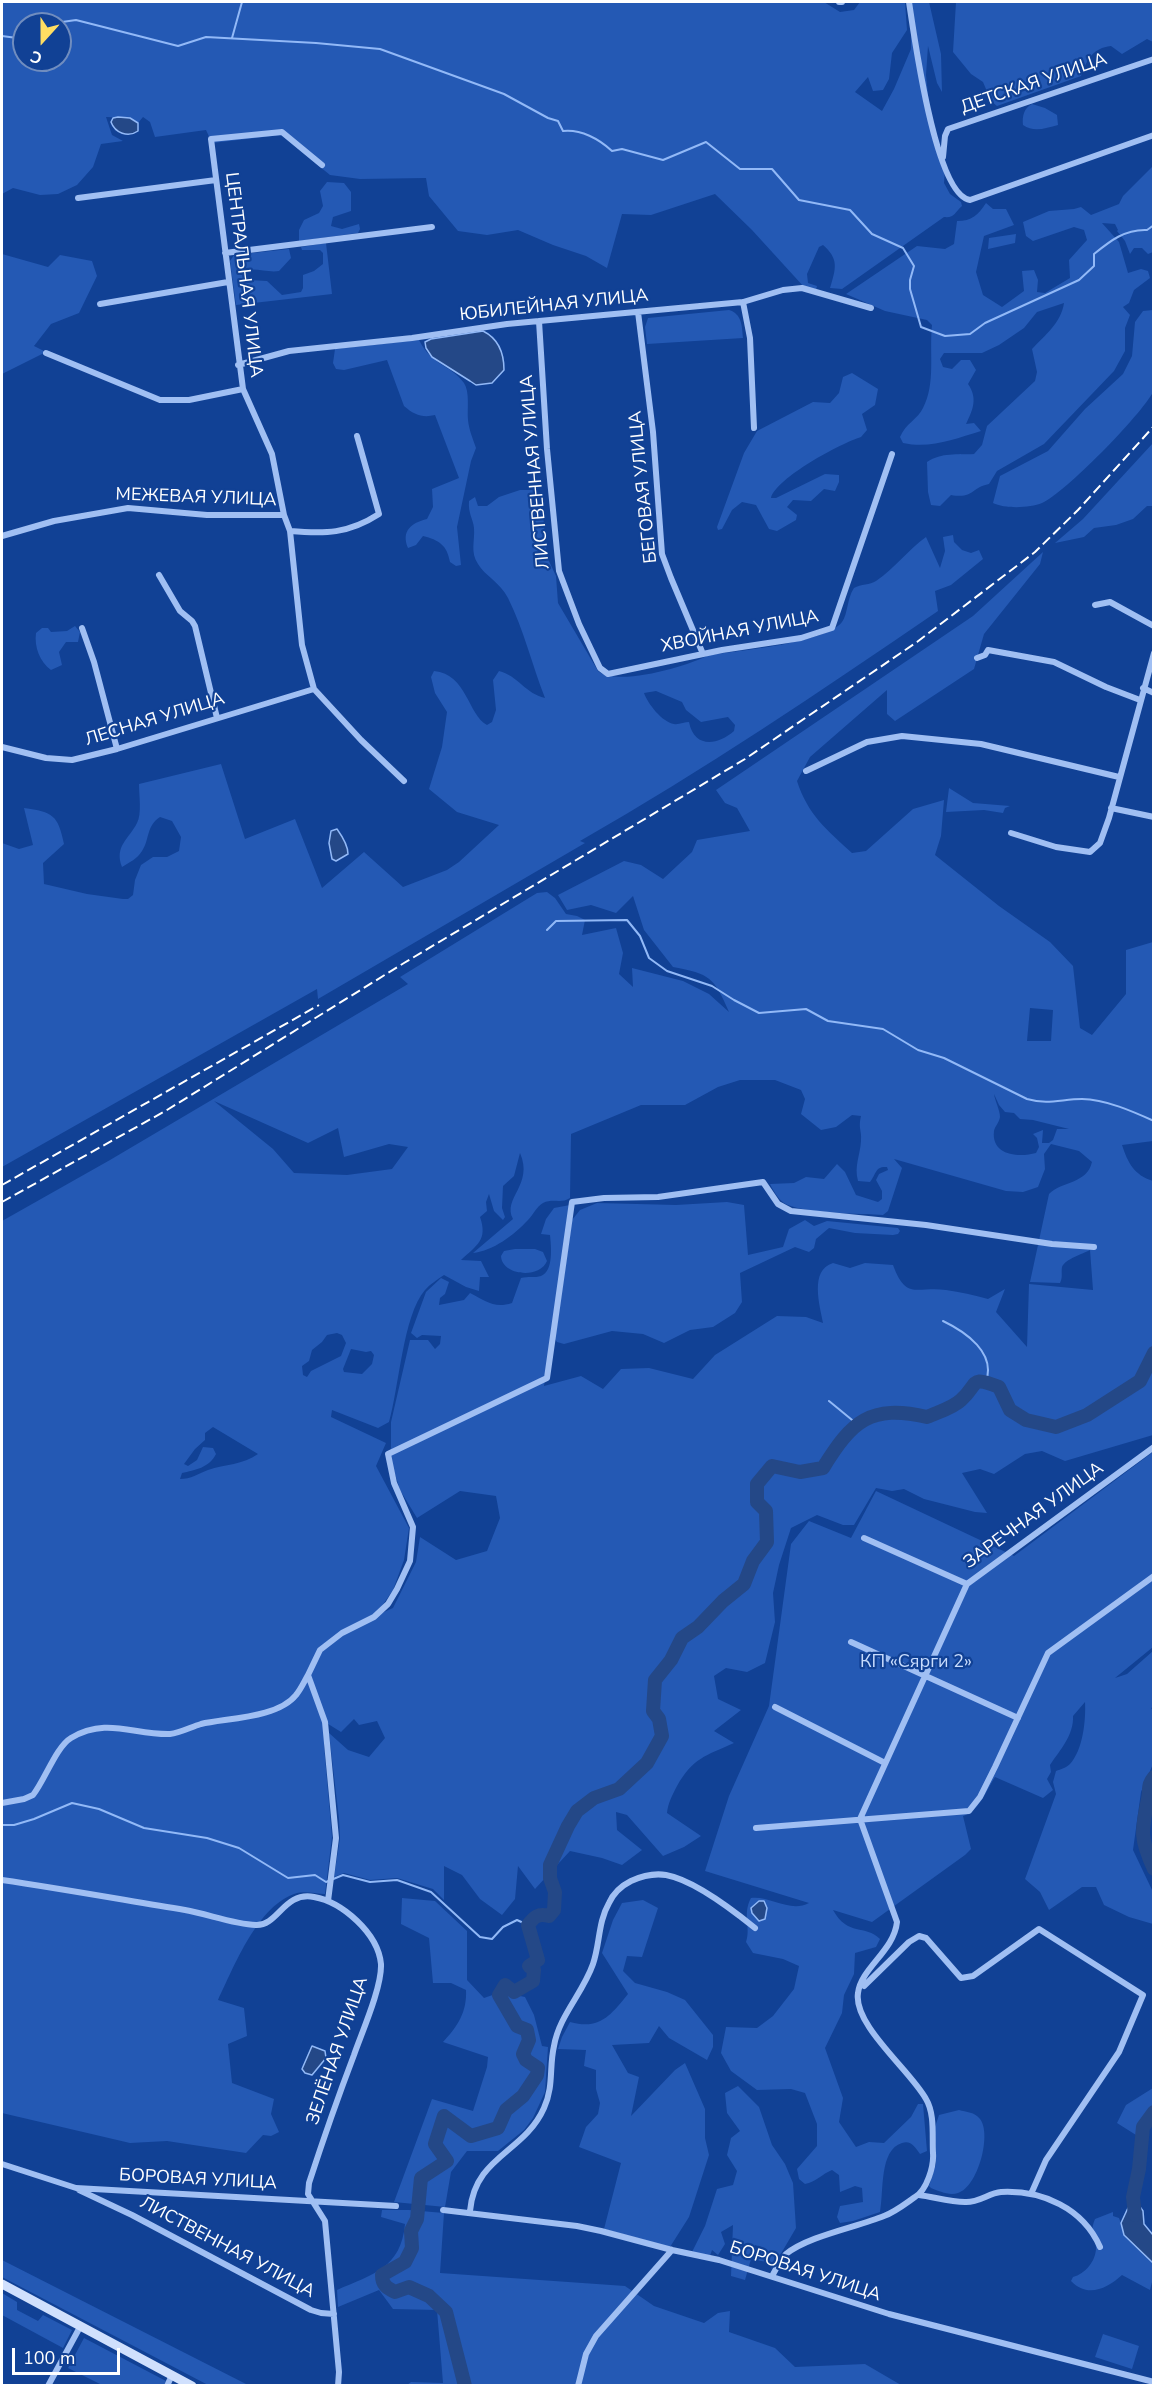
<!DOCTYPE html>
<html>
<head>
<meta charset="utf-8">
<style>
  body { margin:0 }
  #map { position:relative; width:1155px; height:2387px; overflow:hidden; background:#114195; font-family:"Nunito Sans",sans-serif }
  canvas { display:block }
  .frame { position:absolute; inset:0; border:3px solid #fff; pointer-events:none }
  .north { position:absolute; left:12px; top:12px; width:60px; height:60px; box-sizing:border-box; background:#114195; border:2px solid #708dbf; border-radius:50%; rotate:201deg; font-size:16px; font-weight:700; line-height:24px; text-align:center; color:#fff }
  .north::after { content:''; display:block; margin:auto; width:21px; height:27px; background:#ffde62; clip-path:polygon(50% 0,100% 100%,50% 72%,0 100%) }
  .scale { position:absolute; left:12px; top:2348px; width:108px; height:27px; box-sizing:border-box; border:3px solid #fff; border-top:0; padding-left:8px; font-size:18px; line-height:21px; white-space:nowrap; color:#fff; -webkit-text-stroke:4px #114195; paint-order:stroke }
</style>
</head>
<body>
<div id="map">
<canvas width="1155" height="2387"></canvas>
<div class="frame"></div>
<div class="north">С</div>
<div class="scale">100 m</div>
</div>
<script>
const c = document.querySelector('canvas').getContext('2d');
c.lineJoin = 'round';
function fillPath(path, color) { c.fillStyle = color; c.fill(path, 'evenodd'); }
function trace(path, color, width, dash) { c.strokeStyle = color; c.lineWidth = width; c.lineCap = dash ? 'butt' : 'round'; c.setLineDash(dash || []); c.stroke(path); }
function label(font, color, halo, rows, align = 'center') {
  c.font = font + ' "Nunito Sans",sans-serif'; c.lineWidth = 4.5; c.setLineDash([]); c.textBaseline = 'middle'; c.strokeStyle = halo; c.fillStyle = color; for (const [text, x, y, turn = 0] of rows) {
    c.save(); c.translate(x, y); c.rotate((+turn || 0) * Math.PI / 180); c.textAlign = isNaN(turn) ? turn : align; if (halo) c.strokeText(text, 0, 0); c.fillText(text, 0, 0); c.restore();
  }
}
fillPath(new Path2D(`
  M2,2H824L840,12L854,10L860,2H905L907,30L892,53L889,79L883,90L873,91L868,77L855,92L882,111L894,89L911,49V2H929L941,54L942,92L937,83L928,46L926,75L929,105L945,169L944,183L950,194L961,202L962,206C954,213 955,218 944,217L842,289L830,288C836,268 839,259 823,245L819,247L807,274L808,283L817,286L816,290L804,287L752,230L715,194L651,215L622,214L607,268L586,256L553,245L518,230L487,235L458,231L429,196L426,178L360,179L330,175L281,135L212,143L206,130L155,137L150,122L143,117L138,123L130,118L106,117L112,135L123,141L101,144L93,167L77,185L58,194L40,195L13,188L2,194ZM24,24H60V60H24Z
  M956,2H1153V42L1147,39L1122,54L1111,46C1093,48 1087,59 1081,76L997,106L991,101L983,82L971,74L953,52Z
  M1032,104L1045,108L1057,115L1058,125C1046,128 1034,133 1023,125C1022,116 1024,108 1032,104Z
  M1153,166V252L1148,254L1142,248H1134L1130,254L1125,241L1117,231L1118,230L1115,224L1102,223L1119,242L1128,273L1141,269L1148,271L1150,278L1134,290L1129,303L1123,307L1130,315L1125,328V351L1114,371L1044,444L997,471L989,484C970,488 974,499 951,495L940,506L931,505L928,492L927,462C942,452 957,455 974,454L982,445L987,426L1035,381L1037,372L1032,349C1045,335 1061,323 1064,303L1037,312L1024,328L999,345L982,353H944L940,359L943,367L952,369L961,360H970L976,370L968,384C978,398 973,410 966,424L974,423L981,431C954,439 931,449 903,443L900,437C906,423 918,419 923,408C936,383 929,353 932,325L927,320L885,311L846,294L917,246L945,249L954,244L957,221C972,221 978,215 986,203L993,209H1006L1014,225L984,236L976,272L983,295L1002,307L1024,291L1022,271L1034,270L1038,280L1037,292L1045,293L1070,278L1069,260L1087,240L1084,230L1074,227L1033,241L1026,236L1023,222L1049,211L1074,209L1081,207L1091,215L1119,204L1123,196Z
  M327,182L344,183L351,192V211L333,217L331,226L342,229L359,224L360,229L358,233L299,241V230L304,220L319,213L323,206L320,191Z
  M1016,234L1015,243L988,249L989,238Z
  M326,243L332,294L236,305L230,261L234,255L289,249L291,258L279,271C268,273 254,267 244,271L243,275L248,280L267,281L282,295L301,292L303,288V275L314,271L323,264V253L320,250H302L301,247Z
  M2,254L48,267L60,255L92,261L97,276L79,313L51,324L34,346L46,352L2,374Z
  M729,310C742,314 742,326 743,338L647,344L645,327L648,318Z
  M1153,310C1154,323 1155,385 1153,392C1142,414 1064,494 1042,503C1030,508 1005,509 993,503L1000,476L1048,451L1085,409L1123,374L1132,356L1135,322L1143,311Z
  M419,340C432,366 450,364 464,383C470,392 467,409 468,420C469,430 473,439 476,448L471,461L457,527L461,565L456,566L450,562C447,545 439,540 423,536L416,545L408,548C401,531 411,523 427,519L433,507L432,489L459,478L435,415C423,418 414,415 404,406L387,360L344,370L336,369L333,363L335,349Z
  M852,373L878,389L875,405L862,414L867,430L861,437C841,443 776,478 771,498H776L825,474L839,475V482L835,491L824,489L811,501L793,500L787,507L797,515L796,520L777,531L769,529L756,505L742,502L732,510L722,529L718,530L717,527L744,453L757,431L813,402L830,403L839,393L843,377Z
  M1153,443V506H1147L1133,519L1116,525L1094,528L1084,537L1055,543L1083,519Z
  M520,490H534L541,493L547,557L556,576L558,603L598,671C618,687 688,666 709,655C737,651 826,643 842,622C848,614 847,598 854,588C861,584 870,585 876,581C895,568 908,550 926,537L940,568L945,551L943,537L953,535L954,542L962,550L971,553L979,550L983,559L951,585L935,591L938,611C821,691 703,771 580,841L585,843L318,999L317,989L2,1167V843L19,849L33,845L24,808C53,812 58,815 64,844L43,863L44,884L87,894L123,899H128L133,895L135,880L141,865L153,857H167L179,851L181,837L172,821L160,817C146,826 150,839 142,851C137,859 130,862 122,867C114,846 129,839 137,823C142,814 139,795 139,784L221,764L245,839L295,819L322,888L364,852L403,887L447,870L459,862L499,825L457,812L429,789L442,747L447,712L435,693L431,677L434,671C467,674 468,715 487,725L492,722L496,710L493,680L499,671C517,675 526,694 545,698C532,665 524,630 508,598C500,582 485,576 478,564C470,552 475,541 474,528C473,518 468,514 469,501L475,497L478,506H487L499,497ZM656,691L682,702L686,710L701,722L728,717L735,725L734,731C717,746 694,748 689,722C685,722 678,725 674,724C662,722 648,704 644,693Z
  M1043,552L1040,564L984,634L974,669L895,721L887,714V690L810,757L797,781C808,815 827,830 852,853L866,851L913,809L944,800L941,836L935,855L999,906L1050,942L1073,966L1080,1028L1092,1035L1126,994V950L1153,942V1141L1122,1145C1128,1163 1134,1175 1153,1181V1435L1065,1461L1042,1451L1025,1454L994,1474L980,1469L962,1473L987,1513L975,1512L924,1499L904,1489L892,1491L876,1488L854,1525H843L817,1515L791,1528L779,1565L773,1593L775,1622L765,1663L747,1672L726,1668L714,1676L718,1699L741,1710L714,1731L734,1743C705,1756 693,1758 677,1786C672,1796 668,1803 667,1813L701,1836L684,1847L663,1856L627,1815L616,1812L617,1830L642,1850L622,1865L602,1858L570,1851L535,1889L518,1866L515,1899L502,1915L480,1899L462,1875L444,1866V1900L433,1889L397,1878L370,1880L344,1873L334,1877L340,1838L339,1819L329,1733L348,1750L369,1757L385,1738L377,1721L359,1725L354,1719L341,1732L325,1722L310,1671L324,1722V1746L332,1837L325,1894C317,1894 305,1891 297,1893C258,1904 234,1967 218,2000L244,2008L247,2036L228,2044L232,2083L274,2099L271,2114L279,2132L271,2136L263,2135L246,2153L167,2141L130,2143L2,2113V1221L110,1160L408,984L400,977L537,893L547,892L555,898L566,914L577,916L585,920L582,935L616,928L623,953L619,974L633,987L632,968L683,981L709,994L729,1012C714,977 710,974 673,967L644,930L633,896L616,913L591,905L567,910L558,895L624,861L641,865L663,879L692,852L697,840L750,831L737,808L725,803L716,790L973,616ZM1030,1008L1053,1010L1051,1041H1027ZM740,1080H775L801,1090L805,1099L801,1114L821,1130L836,1127L852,1115L861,1116C858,1129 862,1130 861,1141C860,1156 854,1166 858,1181L870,1182C877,1173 875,1166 887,1167L888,1170L879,1174L876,1180L882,1191V1199L878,1202L856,1195L845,1172L837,1164L824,1179L806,1177L794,1183L770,1184C773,1190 778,1199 784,1203C798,1213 864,1214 883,1215L888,1211L902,1168L894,1159L1006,1191L1023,1192L1038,1187L1045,1169L1044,1154L1051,1144L1079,1151L1092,1162C1087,1184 1062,1181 1049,1194L1030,1282L1060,1283C1063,1277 1061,1273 1062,1267C1065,1259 1083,1254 1090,1250L1093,1290L1029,1284L1027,1347L996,1312L1005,1289L988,1299C974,1295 960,1292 946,1290C917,1286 906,1301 893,1265L865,1263L850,1268L833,1263C809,1270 820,1306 823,1323L806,1317L777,1316L715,1355L693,1379L649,1368L621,1369L603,1389L581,1376L544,1386L570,1205L554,1208L546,1219L541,1234L550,1235C551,1246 554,1271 541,1276C535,1278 528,1276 521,1278L512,1303C494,1309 486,1301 470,1293L464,1300L439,1305L440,1298L445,1294L449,1282L441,1278L426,1292L411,1333L417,1338L422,1335L441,1336L440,1344L435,1349L428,1340H410L391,1422V1448L389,1455L400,1490L417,1518L460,1491L496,1496L500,1518L487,1551L456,1560L420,1537L416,1562L393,1608L375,1616L393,1590L404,1560L409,1528L376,1466L386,1443L331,1417L332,1410L378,1428L389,1422C399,1388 403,1315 425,1290C430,1284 437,1280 444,1275L466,1287L479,1291L480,1277H489L481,1261L461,1260C477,1245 488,1240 480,1217L487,1211L486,1202L489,1194L494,1211L503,1220L505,1217L502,1208L503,1186L514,1176L520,1153C534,1185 502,1198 513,1219L473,1253C493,1251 514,1235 528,1220C533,1215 537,1206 543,1203C553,1198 561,1204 570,1198L571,1134L641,1105H685L718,1087ZM994,1094L999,1105L1005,1112L1014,1113L1020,1119L1033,1120L1069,1129H1057L1053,1140L1049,1143H1042L1043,1130L1033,1134L1037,1138L1039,1147L1036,1153C1018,1158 991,1155 994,1131C995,1126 999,1123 1000,1117C1000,1110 995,1101 994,1094ZM214,1101L308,1143L338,1128L344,1157L389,1144L408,1147L392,1169L347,1175L294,1173L273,1149ZM337,1333L342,1335L346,1343L341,1356L311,1371L307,1377L303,1375L302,1366L309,1361L312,1350L322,1342L327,1335ZM351,1349L366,1352L371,1351L374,1355L372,1364L362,1374L344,1372L343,1369ZM213,1427L258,1454C243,1465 225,1464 208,1470C198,1474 191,1479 180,1479L182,1473C195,1470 209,1468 216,1454L213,1448L203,1447L197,1460L188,1466L184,1464L195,1449L205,1440V1433Z
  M75,626L80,632L78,642H66L59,652L62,665L51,670C40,662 34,647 36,633L42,628H48L51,632L67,631Z
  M949,788L973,803L1010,806L1005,808L1003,813L984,810L946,812Z
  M727,1202L744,1205L748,1255L783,1247L789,1229L805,1220L814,1226L827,1221L898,1228L900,1231L898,1234L893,1235L855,1233L829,1228L816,1239L814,1248L809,1252L795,1247L740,1273L742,1302L735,1313L713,1327L690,1330L664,1343L643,1334L612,1331L564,1344L557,1342L555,1339L572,1220L580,1210L597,1203L676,1205Z
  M515,1249H535L543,1252L547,1261C540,1279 502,1276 501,1256L504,1251Z
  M1153,1452V1647L1115,1678L1127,1674L1153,1651L1154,1707L1151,1708L1154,1711L1153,1764L1141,1792L1133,1850L1153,1892V1924L1129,1917L1104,1905L1096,1887H1082L1049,1910L1040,1892L1025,1879L1056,1794L1053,1782L1056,1771C1061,1769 1066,1768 1070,1764C1083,1750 1086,1720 1085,1702L1073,1716C1074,1735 1060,1750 1050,1765L1051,1772L1047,1779L1053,1790L1043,1798L995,1777C986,1791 979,1811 963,1816L971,1849L965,1855L872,1922L833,1910C848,1937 865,1924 880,1939L876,1947L855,1953L854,1974L844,1995L842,2013L825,2048L843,2098L839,2122L856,2147L869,2142L884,2143L911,2117L918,2104H923L927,2151L920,2154C915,2147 911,2140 902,2143C879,2150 884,2191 880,2212L853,2221L840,2223L837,2217L840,2206L863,2202L862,2188L855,2186L840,2192L839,2175L832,2170C822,2174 816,2182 805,2184L799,2179L797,2169L817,2146V2124L805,2093L791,2089L757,2090L731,2071L721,2053L726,2027L757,2028L773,2016L794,1989L799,1966L783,1959L753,1953L746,1942C751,1926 742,1915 751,1898C771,1896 790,1913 809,1903L705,1871L729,1796L769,1706L791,1544L809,1521L851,1538L876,1491L1014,1556Z
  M402,1898L435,1901L467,1931V1980L484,1998L504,1991L510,1994L525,1997L534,2015L542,2046L548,2047L545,2092L533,2118L524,2130L498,2151H467L451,2172L445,2207L394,2202L432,2099L473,2111L487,2067L488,2057L443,2042C458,2026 467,2012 466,1990L451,1983H433L429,1938L401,1924Z
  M643,1900L658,1908L642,1957L627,1956L623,1971L635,1983L667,1992L685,2000L713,2035V2047L707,2060L669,2038L659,2026L649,2043L612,2045L628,2073L639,2077L631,2116L675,2070L685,2063L705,2109V2138L709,2155L689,2217L670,2247L604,2229L621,2163L579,2147L586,2127L598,2114L600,2103L596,2089V2070L584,2066L586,2050L558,2049L562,2037L570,2022C600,2030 610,2016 628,1994L602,1953L613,1920L622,1903Z
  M738,2086L759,2107L772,2145L785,2164L793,2183L796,2228L772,2269L767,2262L756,2260L761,2247L755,2245L745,2280L731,2276L733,2225L721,2232L725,2244L718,2255L712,2250L709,2259L690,2256L705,2226L717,2189L733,2185L737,2171L727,2155L731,2138L740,2131L727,2113L725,2093Z
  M1153,2088V2106L1136,2135L1117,2123L1126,2105Z
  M959,2110C966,2112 975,2112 980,2119C992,2134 978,2187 958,2193C949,2196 939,2191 931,2188L929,2186L936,2164L935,2127L939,2115Z
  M382,2210H409L444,2213L440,2273L625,2286L654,2306L704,2323L718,2313L730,2311L729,2332L775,2348L795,2367L865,2364L901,2385H407L411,2382L443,2383L437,2310L393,2309L379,2290L338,2307L337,2290C373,2274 401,2268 405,2224L381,2217Z
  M1113,2212V2216L1119,2218L1125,2235L1153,2263V2278L1150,2290L1122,2275C1107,2289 1087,2298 1071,2281L1073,2277C1085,2274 1096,2261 1096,2248C1096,2235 1089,2233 1095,2219Z
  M2,2260L248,2385H208L2,2277Z
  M2,2293L17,2302V2310L38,2321L43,2315L72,2330L63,2348L2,2315Z
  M1103,2334L1139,2346L1132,2369L1095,2357Z
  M84,2338L166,2381L164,2385H102L68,2368Z`), '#2459b4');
const water = new Path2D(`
  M118,117L130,118L138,123V131C128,138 115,133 111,122L113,118Z
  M483,331C499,339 504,353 504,370L492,383L476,385L470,381L432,357L426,348L425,342L431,339Z
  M337,829C342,836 348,845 348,854L336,861L332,859L329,843L331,831Z
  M759,1901H764L767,1908L765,1919L759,1921L752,1913L751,1908Z
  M312,2046L325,2051L326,2058L312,2075L305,2073L302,2069Z
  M1133,2197L1143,2211L1144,2224L1153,2235V2263L1124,2235L1121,2223Z`);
fillPath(water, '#244887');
trace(water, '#92b9f7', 1.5);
trace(new Path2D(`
  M48,24L76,20L178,46L206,37L316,43L380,49L504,94L548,118L558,121L563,131C581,129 599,139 612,151L622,149L663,160L706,142L740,169H772L799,200L850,210L872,234L903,248L914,266L910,280V289L921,327L945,336L970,334L985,323L1079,280L1094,266V254C1110,241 1125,229 1147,230L1154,225
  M2,36L17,38L24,35
  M232,38L242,2
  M547,930L556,921L627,920L640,936L649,958L667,971L712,986L734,1000L759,1013L806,1009L828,1021L883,1029L918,1050L944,1058L1027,1099C1048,1105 1062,1099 1082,1099C1105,1099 1134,1112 1154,1121
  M943,1321C966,1332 996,1353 986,1381
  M829,1401L857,1424
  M2,1825H14L34,1819L72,1803L99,1809L144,1828L207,1838L239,1848L288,1878L315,1875L326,1882L343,1875L370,1882L397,1880L431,1892L480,1937L492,1939L503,1927L517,1920L528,1925`), '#92b9f7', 2);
trace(new Path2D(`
  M1154,1777C1147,1785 1150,1790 1148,1799C1141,1831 1140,1839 1154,1869
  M1135,2215L1133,2197L1139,2169L1143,2127L1154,2112
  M465,2386L446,2312L429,2296L409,2287L395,2292C387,2288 382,2285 382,2275L405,2262L412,2248L411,2231L417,2219L421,2178L447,2161L435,2144L444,2116L471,2136L498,2128L506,2110L523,2096L537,2075L538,2068L526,2060L523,2054L529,2040L527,2030L517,2026L499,1995L505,1985L514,1992L533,1981L534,1970L529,1966L538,1960L528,1925C534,1917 538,1913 549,1916L554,1910L555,1892L550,1878V1865L568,1826L577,1811L594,1798L619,1789L647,1763L662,1736L659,1719L653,1711L655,1680L671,1660L682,1638L698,1627L723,1601L744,1584L753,1561L767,1542L766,1511L757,1502V1484L772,1466L800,1472L823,1468C852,1421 870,1404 927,1417C938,1412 953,1408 961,1400C979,1384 969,1375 999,1387L1010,1410L1026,1420L1056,1427L1087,1415L1140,1381L1154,1353`), '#244887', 14);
trace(new Path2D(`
  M839,2H842
  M909,2C914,34 935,195 970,200L1154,135
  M943,157L945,136L948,129L1154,59
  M78,198L216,180
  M225,253L432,227
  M743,302L750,338L754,428
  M100,304L228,282
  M638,312L653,432L662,554L671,578L703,654
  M539,321L547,449L559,571L579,624L600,668L608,674L722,650L801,638L832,628L892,454
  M46,353L160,400H189L243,389
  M238,365L289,351L412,338L507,324L743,302L783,290L802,288L871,308
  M284,515L272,454L243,389L211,139L282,132L322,165
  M290,531L302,645L314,689L361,740L404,781
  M2,536L54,521L128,508L207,515H284L290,531C325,534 348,534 379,514L357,436
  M159,575L180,611L192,621L195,626L217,718
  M1095,605L1110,602L1154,626
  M82,628L94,662L117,749
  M977,658L985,655L988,650L1054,662L1106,687L1140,700
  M1143,688L1154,693
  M2,747L46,758L72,760L117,749L314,689
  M806,771L867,742L902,736L981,744L1119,777
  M1111,808L1154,817
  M1011,833L1056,847L1090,852L1100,843L1109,818L1154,653
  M864,1538L967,1584
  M851,1642L1018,1718
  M775,1707L885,1763
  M2,1803L24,1799L33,1795C45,1780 56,1747 71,1738C107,1717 133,1735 170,1734C180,1733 191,1727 201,1724C227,1718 278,1718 296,1695C301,1689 304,1682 308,1675
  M860,1819L967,1584L1154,1447
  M756,1828L969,1811L980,1797L995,1767L1048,1653L1154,1576
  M2,1880C63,1889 124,1900 185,1910C208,1914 233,1924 256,1925C278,1926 284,1891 314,1897C342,1902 378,1933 381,1964C382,1987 362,2032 354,2055C338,2097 323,2140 309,2183L308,2194L325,2221L339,2372L338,2386
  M328,1901L336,1838L325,1722L308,1675L320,1650L342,1633L374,1617L388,1604L397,1589L410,1561L413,1527L394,1483L388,1454L547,1378L572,1202L604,1198L658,1197L763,1182L778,1204L791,1211L926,1225L1052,1244L1094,1247
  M864,1986L909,1942L919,1936L926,1938L961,1978L973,1976L1039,1929L1143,1995L1119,2052L1046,2160L1031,2194
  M2,2164L76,2188L396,2206
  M79,2190L132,2215L311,2310L321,2313L334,2314
  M919,2195C934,2197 950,2202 965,2202C978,2203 989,2193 1001,2192C1042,2190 1083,2208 1100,2247
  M443,2210L577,2226L601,2231L672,2250L719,2260L889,2314L1154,2382
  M470,2211C475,2156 524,2153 544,2108C554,2086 549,2067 554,2046C559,2016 583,1993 593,1964C600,1944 598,1922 609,1903C614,1892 621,1886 631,1881C642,1876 654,1873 666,1875C694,1880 734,1911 755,1928
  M772,2276C776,2270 780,2259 786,2254C808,2236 857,2227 884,2216C895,2212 905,2204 915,2197C927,2190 934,2166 933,2153C932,2136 935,2114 926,2099C911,2071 853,2025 858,1993C861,1968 894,1951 897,1922L860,1819
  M48,2386L80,2327
  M167,2386L172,2375
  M578,2386L586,2354L596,2336L672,2250`), '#a0bff3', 6);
trace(new Path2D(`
  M2,2284L192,2386`), '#d0e0fd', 9);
trace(new Path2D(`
  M2,1185L319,1005
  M2,1202L167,1110L404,963L745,759L917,642L1035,552L1078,510L1154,426`), '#fff', 2, [10, 4.5]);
label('18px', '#fff', '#114195', [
  ["ДЕТСКАЯ УЛИЦА",1034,84,-19],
  ["ЦЕНТРАЛЬНАЯ УЛИЦА",243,275,83],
  ["ЮБИЛЕЙНАЯ УЛИЦА",554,306,-6],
  ["ЛИСТВЕННАЯ УЛИЦА",536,472,-95],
  ["БЕГОВАЯ УЛИЦА",644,487,-96],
  ["МЕЖЕВАЯ УЛИЦА",196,498,2],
  ["ХВОЙНАЯ УЛИЦА",740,632,-11],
  ["ЛЕСНАЯ УЛИЦА",155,720,-17],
  ["ЗАРЕЧНАЯ УЛИЦА",1034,1516,-36],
  ["ЗЕЛЁНАЯ УЛИЦА",338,2051,-71],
  ["БОРОВАЯ УЛИЦА",198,2180,3],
  ["ЛИСТВЕННАЯ УЛИЦА",227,2248,28],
  ["БОРОВАЯ УЛИЦА",805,2272,18]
]);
label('18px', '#c8dcfd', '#114195', [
  ["КП «Сярги 2»",916,1663]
]);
</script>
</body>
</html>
